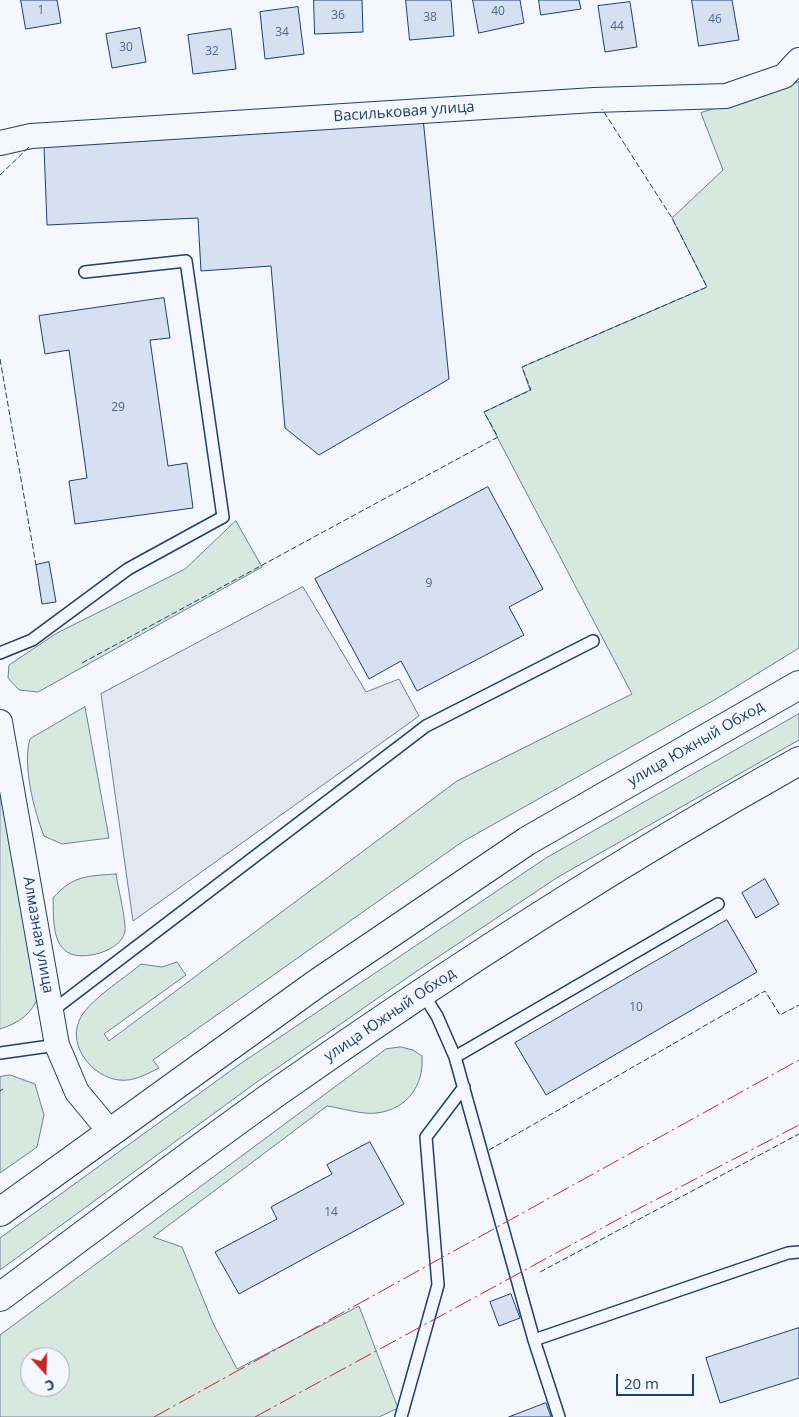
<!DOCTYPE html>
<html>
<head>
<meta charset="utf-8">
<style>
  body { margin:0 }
  #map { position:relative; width:799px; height:1417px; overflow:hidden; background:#f4f7fb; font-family:"Open Sans",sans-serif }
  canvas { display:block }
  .north { position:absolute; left:20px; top:1347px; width:50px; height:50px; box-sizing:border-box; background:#f4f7fb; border:1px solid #9eadc5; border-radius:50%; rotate:160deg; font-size:14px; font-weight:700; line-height:20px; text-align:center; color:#1d3f73 }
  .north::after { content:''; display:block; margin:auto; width:18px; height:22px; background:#c62828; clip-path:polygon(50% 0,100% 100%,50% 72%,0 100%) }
  .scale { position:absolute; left:616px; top:1374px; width:78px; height:22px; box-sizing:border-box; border:2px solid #1d3f73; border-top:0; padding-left:6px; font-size:15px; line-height:18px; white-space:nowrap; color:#1d3f73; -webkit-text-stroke:4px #f4f7fb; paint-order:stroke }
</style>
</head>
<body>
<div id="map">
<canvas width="799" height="1417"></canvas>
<div class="north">С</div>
<div class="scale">20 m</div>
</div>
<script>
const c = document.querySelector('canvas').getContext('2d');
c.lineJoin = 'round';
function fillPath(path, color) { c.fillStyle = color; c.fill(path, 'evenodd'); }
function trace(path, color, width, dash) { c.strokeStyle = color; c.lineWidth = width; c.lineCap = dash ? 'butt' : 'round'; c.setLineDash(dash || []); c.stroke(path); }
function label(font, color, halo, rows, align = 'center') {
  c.font = font + ' "Open Sans",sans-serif'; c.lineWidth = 4; c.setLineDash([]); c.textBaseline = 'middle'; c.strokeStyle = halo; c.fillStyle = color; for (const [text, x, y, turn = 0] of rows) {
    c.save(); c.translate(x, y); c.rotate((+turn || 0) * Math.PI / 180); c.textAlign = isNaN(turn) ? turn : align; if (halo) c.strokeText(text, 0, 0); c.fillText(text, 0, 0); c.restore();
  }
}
const green = new Path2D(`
  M799,82V648L716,699L462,842L153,1060L159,1068C147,1074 133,1082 119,1080C93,1077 68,1047 79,1021C86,1002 125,978 141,964L162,967L177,962L186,975L104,1034L109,1041L457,781L632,694L484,412L530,390L522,367L707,287L672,218L723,170L701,113Z
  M236,521L262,567L38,692L19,690L8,678L9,665L57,633L185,569Z
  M85,707L109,838L62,844L44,836C34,811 22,764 30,739Z
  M799,714V740L558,877L417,971L254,1084L0,1270V1238L240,1064L546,858Z
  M0,783L39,995C32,1014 19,1023 0,1029Z
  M116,874C118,887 126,920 125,931C122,951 82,962 67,952C51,941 54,914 53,898C73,875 88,876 116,874Z
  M401,1047L413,1050L422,1056C424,1086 407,1109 377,1113C362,1115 342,1108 327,1106L153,1237L182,1247L213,1323L237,1369L359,1306L398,1408L379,1417H0V1335L386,1049ZM30,1357H60V1387H30Z
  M10,1075L35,1084L44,1115L37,1147L0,1173V1077Z`);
fillPath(green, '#d7e8df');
trace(green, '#687fa3', 1);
const parking = new Path2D(`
  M303,587L366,692L399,679L419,716L133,921L101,694Z`);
fillPath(parking, '#e3e8f0');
trace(parking, '#687fa3', 1);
const building = new Path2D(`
  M21,0H57L61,23L26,29Z
  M314,0H362L363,32L315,34Z
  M406,0H451L454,36L410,40Z
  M473,0H520L524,23L479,33Z
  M539,0H579L581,9L541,15Z
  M692,0H732L739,40L699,46Z
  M630,2L637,47L605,52L598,6Z
  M298,7L304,54L265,59L260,12Z
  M140,28L146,62L112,68L106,34Z
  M231,29L236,69L193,74L188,35Z
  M423,118L449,379L319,455L285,428L271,266L201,271L198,218L47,225L44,146Z
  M164,298L170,338L150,340L168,466L187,463L193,508L75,524L69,481L87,478L69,350L45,354L39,316Z
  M488,487L543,589L509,607L524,635L417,691L401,661L369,679L315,579Z
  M49,562L56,602L42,604L36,565Z
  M765,879L779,904L756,918L742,893Z
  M727,920L757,972L546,1095L515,1043Z
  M370,1142L404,1204L239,1294L215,1252L277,1219L271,1207L332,1174L327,1165Z
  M511,1294L520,1318L499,1326L490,1302Z
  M799,1328V1378L720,1403L706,1358Z
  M546,1403L551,1417H509Z`);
fillPath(building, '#d5e0f0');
trace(building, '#1d3f73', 1);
const service = new Path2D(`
  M0,653L32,640L128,569L223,517L186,261L85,272
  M422,992L437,1016L455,1057L534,1340L559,1417
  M52,1011L426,726L593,641
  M0,1053L57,1045
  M455,1057L718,904
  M534,1340L788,1253L799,1252
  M401,1417L438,1285L426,1137L464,1087`);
const minor = new Path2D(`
  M0,143L31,136L594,100L726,96L784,76L799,60
  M0,722L57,1045L77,1092L111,1133`);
const primary = new Path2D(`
  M0,1212L316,984L527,841L799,685
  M0,1297C93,1228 186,1157 280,1090C448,972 620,861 799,761`);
trace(service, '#1d3f73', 14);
trace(minor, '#1d3f73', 26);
trace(primary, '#1d3f73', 30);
trace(service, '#f4f7fb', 11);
trace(minor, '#f4f7fb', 24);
trace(primary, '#f4f7fb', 28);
trace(new Path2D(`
  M0,175L29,147
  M0,359L36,565
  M82,663L498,437L484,412L531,390L522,367L707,287L672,218L602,109
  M0,1091L3,1089
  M489,1150L765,991L780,1015L799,1005
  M540,1272L799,1134`), '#1d3f73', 1, [6, 2.5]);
trace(new Path2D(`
  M154,1417L799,1060
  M255,1417L615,1221L799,1125`), '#c62828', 1, [18, 4, 2.5, 4]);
label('12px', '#4b6792', null, [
  ["1",41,11],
  ["40",498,12],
  ["36",338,16],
  ["38",430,18],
  ["46",715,20],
  ["44",617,27],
  ["34",282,33],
  ["30",126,48],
  ["32",212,52],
  ["29",118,408],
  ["9",429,584],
  ["10",636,1008],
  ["14",331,1213]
]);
label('15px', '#1d3f73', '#f4f7fb', [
  ["Васильковая улица",404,112,-4],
  ["улица Южный Обход",696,744,-30],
  ["Алмазная улица",38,935,80],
  ["улица Южный Обход",390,1015,-34]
]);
</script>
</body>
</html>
